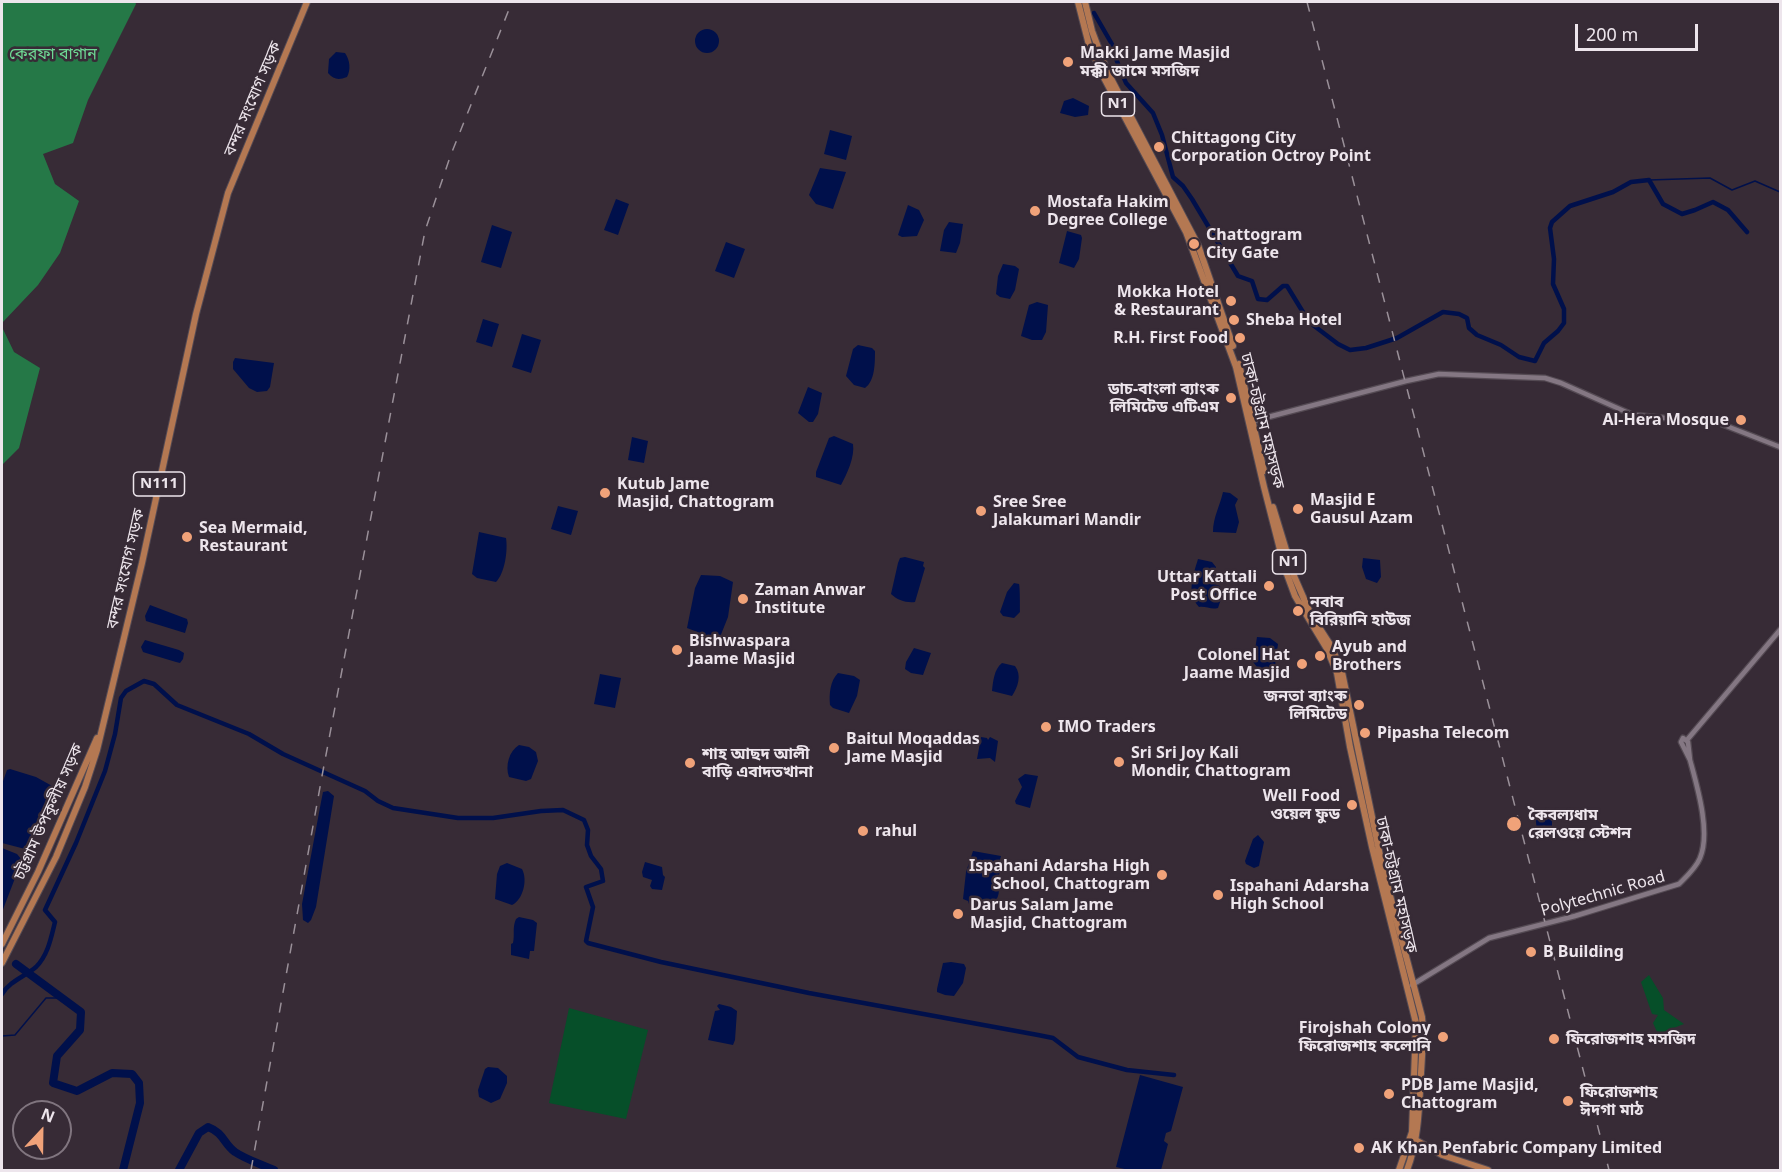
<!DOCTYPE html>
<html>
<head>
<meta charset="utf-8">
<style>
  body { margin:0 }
  #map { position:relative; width:1782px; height:1172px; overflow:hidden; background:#372b36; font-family:"Noto Sans",sans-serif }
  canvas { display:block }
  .frame { position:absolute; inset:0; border:3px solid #ede5ec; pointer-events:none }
  .north { position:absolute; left:12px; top:1100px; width:60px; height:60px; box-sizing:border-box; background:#372b36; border:2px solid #80757f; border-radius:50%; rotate:22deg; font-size:16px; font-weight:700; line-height:24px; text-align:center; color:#ede5ec }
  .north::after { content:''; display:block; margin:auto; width:21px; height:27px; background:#f0a279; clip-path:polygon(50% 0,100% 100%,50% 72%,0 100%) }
  .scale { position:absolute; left:1575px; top:24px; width:123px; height:27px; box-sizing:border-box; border:3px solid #ede5ec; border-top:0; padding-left:8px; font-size:18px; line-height:21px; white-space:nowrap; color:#ede5ec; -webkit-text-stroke:4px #372b36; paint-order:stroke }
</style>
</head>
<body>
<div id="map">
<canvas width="1782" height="1172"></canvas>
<div class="frame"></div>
<div class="north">N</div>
<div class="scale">200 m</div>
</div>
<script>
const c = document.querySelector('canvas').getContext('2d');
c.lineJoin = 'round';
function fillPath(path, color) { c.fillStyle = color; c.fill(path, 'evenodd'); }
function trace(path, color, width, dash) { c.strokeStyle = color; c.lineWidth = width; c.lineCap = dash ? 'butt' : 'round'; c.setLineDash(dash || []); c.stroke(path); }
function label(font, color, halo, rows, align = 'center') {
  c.font = font + ' "Noto Sans","Noto Sans Bengali",sans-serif'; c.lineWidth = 5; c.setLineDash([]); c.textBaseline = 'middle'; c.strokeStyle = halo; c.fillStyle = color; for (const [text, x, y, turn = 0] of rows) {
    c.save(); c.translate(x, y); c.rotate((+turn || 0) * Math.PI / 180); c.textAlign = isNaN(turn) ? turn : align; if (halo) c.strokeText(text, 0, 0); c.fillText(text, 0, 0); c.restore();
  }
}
fillPath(new Path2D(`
  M1649,975L1663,998L1664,1010L1684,1024L1658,1034L1653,1023L1658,1015L1652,1014L1641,982Z
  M569,1008L648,1030L626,1119L549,1103Z`), '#064f29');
fillPath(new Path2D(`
  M2,2H135L136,4L88,100L73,143L43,154L55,184L79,201L60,253L38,285L2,323Z
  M2,327L14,352L40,368L19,448L2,465Z`), '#257847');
fillPath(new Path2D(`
  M695 41a12 12 0 1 1 24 0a12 12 0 1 1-24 0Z
  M336,52L345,53C350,60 351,70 347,77C339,80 334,80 328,73L329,59Z
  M1073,98L1089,106L1088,115L1075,117L1060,113L1064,101Z
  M830,130L852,136L846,160L824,154Z
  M820,168L846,172L833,209L816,204L809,195Z
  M616,199L629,204L618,235L604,230Z
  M908,205L919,210L924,220L917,236L902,237L898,235Z
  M949,222L963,224L960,243L956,253L940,251L944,230Z
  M492,225L512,232L501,268L481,262Z
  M1067,231L1081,235L1082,238L1079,259L1074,268L1059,263Z
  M726,242L745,249L734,278L715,271Z
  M1003,264L1015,266L1019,269L1015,290L1010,299L1000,297L996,294L998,276Z
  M1037,302L1048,305L1046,332L1042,340H1032L1021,336L1029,305Z
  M483,319L499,324L492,347L476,342Z
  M522,334L541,340L531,373L512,367Z
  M858,345L872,348L875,351C875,363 875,381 865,388L854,385L846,376L853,349Z
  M235,358L274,363L270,387L267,391L257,392L249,388L233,369V362Z
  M808,387L822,393L818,414L813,422H809L798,413Z
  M834,436L853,444C855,457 847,474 841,485L816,477V472L829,438Z
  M632,437L648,441L644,463L628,460Z
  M1223,492L1230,493L1238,499L1235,505L1239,522L1236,533L1213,532C1213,517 1220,506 1223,492Z
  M558,506L578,511L571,535L551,529Z
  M479,532L506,538C508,550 505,573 496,582L477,578L472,574Z
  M905,557L924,562L923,566L925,568L915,602C906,603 897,600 891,594L898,563L900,558Z
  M1363,558L1380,560L1381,577L1377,583L1366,579L1362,567Z
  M1198,559L1212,562L1216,567L1214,584L1220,586L1222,596L1218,608C1211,610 1206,606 1199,607C1186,593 1193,576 1198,559Z
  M701,575L720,576L733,582L728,617L720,637L708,636L687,628L695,588Z
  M1014,583L1019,584C1020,585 1020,609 1020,612L1014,618L1003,616L1000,612L1007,592Z
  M150,605L187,619L188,623L185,633L146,621L145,616Z
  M1257,637L1270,638L1278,644L1275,666L1272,669L1257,667L1253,662Z
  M145,640L179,650L184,653L183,659L180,663L176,662L146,653L143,652L141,647Z
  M914,648L931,653L923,675L911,673L905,669L906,662Z
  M1002,663L1015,666C1022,675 1018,687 1012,696L992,691C993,682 994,669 1002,663Z
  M838,673L854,676L860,680L857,696L849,713L833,708L830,705C829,694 830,681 838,673Z
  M600,674L621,678L615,708L594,704Z
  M981,737L987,738L988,740L990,737L998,741L995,762L990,758L977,759Z
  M519,745L529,747L536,752L538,761L531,779L526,781L509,777C505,766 509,751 519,745Z
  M10,769L36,777L54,787L42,823L29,850L2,843V784L7,770Z
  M1025,774L1038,776L1030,808L1016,804L1015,801L1022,787L1018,779Z
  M328,791L334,796L316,907L311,920L308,923L303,920L302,904L321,802L323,792Z
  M1538,809H1546L1552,814V833L1540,835L1537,832L1535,812Z
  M1258,835L1264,842L1259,866L1254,868L1246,864L1245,861L1253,839Z
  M2,848L17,854L22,860L2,912Z
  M973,851L1001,856L999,864L1003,865L996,882C1001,890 999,898 993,904H987L981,907L978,904H969L968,901L963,899L966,872Z
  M645,862L662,867L663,875L665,877L662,890L652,889L650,886L652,880L643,877L642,872Z
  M507,863L522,869C528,880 523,900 512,905L495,899L497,874L500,866Z
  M519,917L533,920L537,923L534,951H530L529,959L511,955V944L513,943C515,934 512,928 516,919Z
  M951,962L964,964L966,968L963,983L954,996L945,995L937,992V989L943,963Z
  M719,1004L731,1007L737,1011L735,1040L733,1045L708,1040L715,1011L720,1010L717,1006Z
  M488,1067L498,1068L507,1076V1083L500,1099L491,1103L479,1097L478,1090L485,1069Z
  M1140,1075L1183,1087L1171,1131L1166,1133L1164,1141L1168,1144L1161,1170H1129L1116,1167Z`), '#00104b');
trace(new Path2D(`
  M1649,180L1710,178L1732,190L1755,181L1780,192
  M2,1036L15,1035L46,998H64`), '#00104b', 1.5);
trace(new Path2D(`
  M1094,13L1113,46L1114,54L1126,83L1153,113L1162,135L1173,177L1183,186L1192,199L1238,276L1252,281L1258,299L1267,300L1283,286H1287L1309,322L1338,344L1350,350L1366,348L1397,338L1443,312L1459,314L1467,318L1469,328L1477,335L1501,345L1519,357L1535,361L1544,343L1558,331L1564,323V309L1553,284L1554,259L1550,228L1552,222L1570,206L1613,192L1631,182L1649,180L1663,204L1682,214L1695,210L1713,202L1728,210L1747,232
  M2,994C10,981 24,977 36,967C48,955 51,938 55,922L45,910L76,843L105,771L115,734L121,698L126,691L144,681L154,684L177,705L249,734L283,754L365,791L378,801L393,808L458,818H493L541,811L563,810L584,820L588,830L587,845L591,856L601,869L603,881L586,887L593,907L586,941L588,943L661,962L809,993L1038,1035L1053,1038L1078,1057L1127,1070L1174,1075`), '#00104b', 4.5);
trace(new Path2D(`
  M16,964L81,1012L80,1030L57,1056L53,1083L77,1091L112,1073L132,1074L139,1083L140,1103L123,1170
  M179,1170L199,1133L208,1127C224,1133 223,1143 235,1152C247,1160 261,1164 274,1170`), '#00104b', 8);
const tertiary = new Path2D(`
  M1253,421L1406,381L1439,374L1545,378L1561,383L1633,415L1719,423L1780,447
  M1683,738L1688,742L1690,760L1681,742Z
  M1687,740L1780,630
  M1412,985L1489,938L1575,916L1679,884C1687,876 1696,868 1700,858C1711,832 1697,786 1690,760`);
const trunk = new Path2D(`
  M1078,2L1089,45L1102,74L1186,232L1236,367L1264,487L1285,569L1295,596L1327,649L1337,673L1350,747L1372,847L1416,1023L1412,1132L1399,1170
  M1085,2L1092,31L1107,71L1198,245L1233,346
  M1239,364L1264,471
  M1273,507L1294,576L1311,615L1331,646L1342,672L1382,865L1422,1017C1424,1035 1422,1055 1421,1073C1419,1106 1419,1139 1407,1170
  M2,944L38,872L97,738
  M2,963L56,857L85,787L97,750L142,563L196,314L228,193L307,2
  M1414,1139L1442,1155L1488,1170`);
trace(tertiary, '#544a53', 7);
trace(trunk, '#544a53', 8);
trace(tertiary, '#847783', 4.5);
trace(trunk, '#b47852', 6);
trace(new Path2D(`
  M1307,2L1609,1170
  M251,1170L322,776L425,231L450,157L512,2`), '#9a9099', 1.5, [10, 10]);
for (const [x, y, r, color] of [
  [1068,62,6,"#f0a279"],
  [1159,147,6,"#f0a279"],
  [1035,211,6,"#f0a279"],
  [1194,244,6,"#f0a279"],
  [1231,301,6,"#f0a279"],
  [1234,320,6,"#f0a279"],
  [1240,338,6,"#f0a279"],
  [1231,398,6,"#f0a279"],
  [1741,420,6,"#f0a279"],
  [605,493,6,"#f0a279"],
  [1298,509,6,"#f0a279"],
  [981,511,6,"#f0a279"],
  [187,537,6,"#f0a279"],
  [1269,586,6,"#f0a279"],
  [743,599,6,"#f0a279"],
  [1298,611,6,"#f0a279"],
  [677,650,6,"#f0a279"],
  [1320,656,6,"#f0a279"],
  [1302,664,6,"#f0a279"],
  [1359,705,6,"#f0a279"],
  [1046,727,6,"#f0a279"],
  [1365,733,6,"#f0a279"],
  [834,748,6,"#f0a279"],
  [1119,762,6,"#f0a279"],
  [690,763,6,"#f0a279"],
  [1352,805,6,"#f0a279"],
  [1514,824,8,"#f0a279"],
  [863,831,6,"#f0a279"],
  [1162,875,6,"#f0a279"],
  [1218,895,6,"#f0a279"],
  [958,914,6,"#f0a279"],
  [1531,952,6,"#f0a279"],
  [1443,1037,6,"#f0a279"],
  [1554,1039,6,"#f0a279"],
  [1389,1094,6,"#f0a279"],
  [1568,1101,6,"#f0a279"],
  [1359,1148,6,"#f0a279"]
]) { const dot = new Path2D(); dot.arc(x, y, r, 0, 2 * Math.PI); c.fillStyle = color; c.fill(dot); trace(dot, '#372b36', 2); }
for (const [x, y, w] of [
  [1118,104,33],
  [159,484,51],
  [1289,562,33]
]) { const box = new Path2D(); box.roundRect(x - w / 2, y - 12, w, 24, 4.5); c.fillStyle = '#372b36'; c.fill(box); trace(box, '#ede5ec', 1.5); }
label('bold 15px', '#ede5ec', null, [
  ["N1",1118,104],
  ["N111",159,484],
  ["N1",1289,562]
]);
label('bold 16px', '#ede5ec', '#372b36', [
  ["Makki Jame Masjid",1080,53],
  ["মক্কী জামে মসজিদ",1080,71],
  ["Chittagong City",1171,138],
  ["Corporation Octroy Point",1171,156],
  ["Mostafa Hakim",1047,202],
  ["Degree College",1047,220],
  ["Chattogram",1206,235],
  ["City Gate",1206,253],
  ["Mokka Hotel",1219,292,"right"],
  ["& Restaurant",1219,310,"right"],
  ["Sheba Hotel",1246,320],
  ["R.H. First Food",1228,338,"right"],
  ["ডাচ-বাংলা ব্যাংক",1219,389,"right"],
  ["লিমিটেড এটিএম",1219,407,"right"],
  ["Al-Hera Mosque",1729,420,"right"],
  ["Kutub Jame",617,484],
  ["Masjid, Chattogram",617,502],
  ["Masjid E",1310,500],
  ["Gausul Azam",1310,518],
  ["Sree Sree",993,502],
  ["Jalakumari Mandir",993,520],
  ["Sea Mermaid,",199,528],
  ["Restaurant",199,546],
  ["Uttar Kattali",1257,577,"right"],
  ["Post Office",1257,595,"right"],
  ["Zaman Anwar",755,590],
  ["Institute",755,608],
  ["নবাব",1310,602],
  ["বিরিয়ানি হাউজ",1310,620],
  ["Bishwaspara",689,641],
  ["Jaame Masjid",689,659],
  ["Ayub and",1332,647],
  ["Brothers",1332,665],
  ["Colonel Hat",1290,655,"right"],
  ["Jaame Masjid",1290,673,"right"],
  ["জনতা ব্যাংক",1347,696,"right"],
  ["লিমিটেড",1347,714,"right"],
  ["IMO Traders",1058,727],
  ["Pipasha Telecom",1377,733],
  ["Baitul Moqaddas",846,739],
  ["Jame Masjid",846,757],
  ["Sri Sri Joy Kali",1131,753],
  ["Mondir, Chattogram",1131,771],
  ["শাহ আছদ আলী",702,754],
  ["বাড়ি এবাদতখানা",702,772],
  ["Well Food",1340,796,"right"],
  ["ওয়েল ফুড",1340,814,"right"],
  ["কৈবল্যধাম",1528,815],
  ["রেলওয়ে স্টেশন",1528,833],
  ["rahul",875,831],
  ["Ispahani Adarsha High",1150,866,"right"],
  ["School, Chattogram",1150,884,"right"],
  ["Ispahani Adarsha",1230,886],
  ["High School",1230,904],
  ["Darus Salam Jame",970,905],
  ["Masjid, Chattogram",970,923],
  ["B Building",1543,952],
  ["Firojshah Colony",1431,1028,"right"],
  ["ফিরোজশাহ কলোনি",1431,1046,"right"],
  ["ফিরোজশাহ মসজিদ",1566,1039],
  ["PDB Jame Masjid,",1401,1085],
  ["Chattogram",1401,1103],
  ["ফিরোজশাহ",1580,1092],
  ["ঈদগা মাঠ",1580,1110],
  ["AK Khan Penfabric Company Limited",1371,1148]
], 'left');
label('16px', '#6ed994', '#372b36', [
  ["কেরফা বাগান",53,54]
]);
label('16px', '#ede5ec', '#372b36', [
  ["বন্দর সংযোগ সড়ক",253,99,-67],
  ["ঢাকা-চট্টগ্রাম মহাসড়ক",1262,421,76],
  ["বন্দর সংযোগ সড়ক",126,569,-77],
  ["চট্টগ্রাম উপকূলীয় সড়ক",49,812,-66],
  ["ঢাকা-চট্টগ্রাম মহাসড়ক",1396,885,77],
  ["Polytechnic Road",1603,894,-16]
]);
</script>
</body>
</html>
